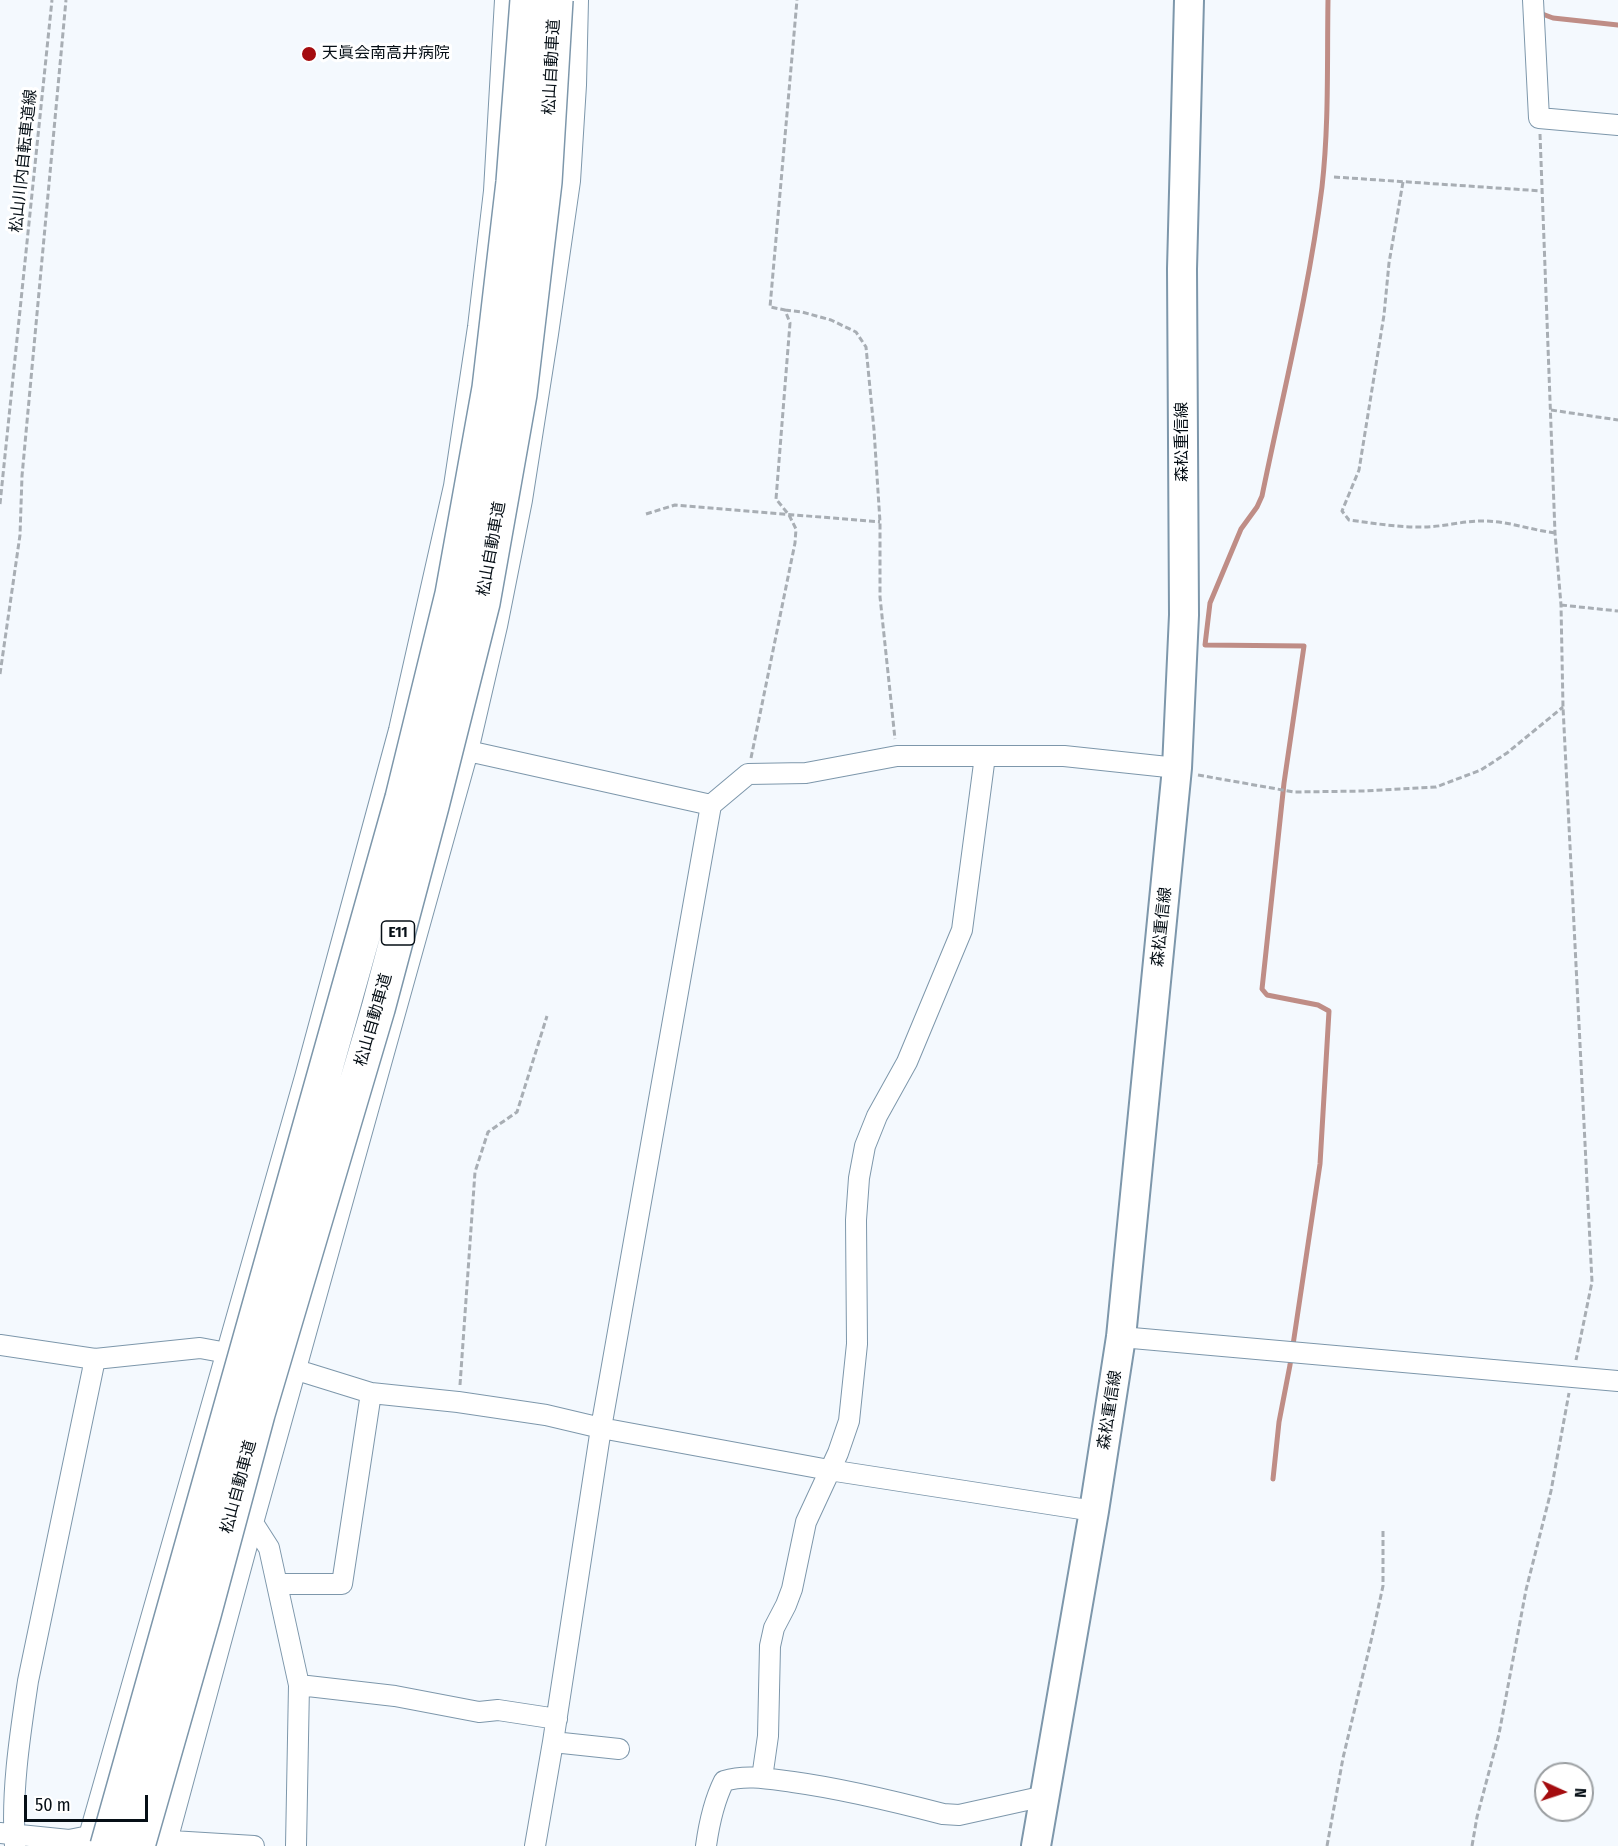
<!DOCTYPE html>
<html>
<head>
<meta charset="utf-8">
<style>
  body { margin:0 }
  #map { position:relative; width:1618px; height:1846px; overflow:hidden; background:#f4f9fe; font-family:"Fira Sans Condensed",sans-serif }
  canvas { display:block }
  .north { position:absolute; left:1534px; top:1762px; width:60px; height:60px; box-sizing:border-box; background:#fff; border:2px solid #9b9fa2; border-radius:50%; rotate:93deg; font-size:16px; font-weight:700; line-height:24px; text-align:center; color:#060f16 }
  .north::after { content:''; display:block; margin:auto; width:21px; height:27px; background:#a40c0f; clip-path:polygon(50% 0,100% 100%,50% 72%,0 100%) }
  .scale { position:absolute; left:24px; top:1795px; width:124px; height:27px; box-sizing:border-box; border:3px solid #060f16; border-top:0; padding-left:8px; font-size:18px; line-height:21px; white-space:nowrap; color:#060f16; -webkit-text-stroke:4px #fff; paint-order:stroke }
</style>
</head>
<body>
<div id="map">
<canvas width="1618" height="1846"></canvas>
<div class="north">N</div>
<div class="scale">50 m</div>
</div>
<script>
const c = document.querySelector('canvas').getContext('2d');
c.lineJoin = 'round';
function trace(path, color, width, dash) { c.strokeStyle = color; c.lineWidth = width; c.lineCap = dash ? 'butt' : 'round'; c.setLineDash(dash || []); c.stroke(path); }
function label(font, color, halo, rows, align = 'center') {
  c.font = font + ' "Fira Sans Condensed","Noto Sans JP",sans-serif'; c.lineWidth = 6; c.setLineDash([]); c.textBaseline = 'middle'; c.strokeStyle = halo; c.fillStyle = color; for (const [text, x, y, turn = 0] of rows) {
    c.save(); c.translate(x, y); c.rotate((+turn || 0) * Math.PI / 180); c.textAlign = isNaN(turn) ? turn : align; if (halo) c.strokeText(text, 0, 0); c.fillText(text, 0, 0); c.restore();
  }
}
trace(new Path2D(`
  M1537,12L1553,18L1618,25
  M1273,1479L1279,1422L1290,1365L1320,1164L1329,1011L1318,1005L1267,995L1262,989L1284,783L1304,646L1205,645L1210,603L1241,529L1257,507L1262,496C1283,393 1309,291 1322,187C1329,125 1327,62 1328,0`), '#bf8d86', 5);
const street = new Path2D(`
  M1533,0L1539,118L1618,125
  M468,751L711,805
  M1121,1337L1618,1381
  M0,1345L95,1359L200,1348L238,1355
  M284,1366L371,1393L458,1402L546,1415L601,1428L829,1470L1094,1511
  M253,1523L269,1548L299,1685L296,1846
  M278,1584H342L371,1393
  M299,1685L395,1696L479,1712L498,1710L557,1719
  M553,1742L619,1749
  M762,1778L768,1736L770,1646L774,1628L786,1605L792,1589L806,1522L838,1453L849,1421L857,1344L856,1220L859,1178L865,1146L877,1116L907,1062L962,930L985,756
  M0,1833L69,1840L89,1836L101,1837
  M89,1836L305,1077L399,730L454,486L478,327L494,191L505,0
  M155,1840L254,1846
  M15,1846C11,1792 20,1735 28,1681L95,1359
  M168,1846L167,1841L253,1523L468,751L497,626L522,500L548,334L570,181L576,85L578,0
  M535,1846L553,1742L601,1428L711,805L748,774L806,773L897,756H1064L1177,768
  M706,1846C709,1824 714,1801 724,1781C747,1774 770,1779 793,1782C844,1789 893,1801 943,1814L959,1815L1045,1796`);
const secondary = new Path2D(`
  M1036,1846L1094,1511L1121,1337L1177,768L1184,615L1182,269L1189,0`);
trace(street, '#7d97ab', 22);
trace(secondary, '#7d97ab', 32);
trace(new Path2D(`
  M1540,134L1555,533L1561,605L1563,707L1592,1282L1576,1360
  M1334,177L1542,191
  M1403,182L1389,263L1384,315L1359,470L1342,511L1349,520C1372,523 1395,527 1418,527C1441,528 1464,520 1487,521C1510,522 1532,530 1555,533
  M785,310L802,312L831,320L856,332L866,347L874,430L880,522V597L895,739
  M1551,410L1618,420
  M0,504L52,0
  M646,514L675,505L880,522
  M1561,605L1618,611
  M0,674L20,535L22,476L66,0
  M751,758L795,543L796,529L789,515L776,499L790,323L785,310L770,307L797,0
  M1198,775L1294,792L1365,791L1436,787L1481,770L1507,753L1563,707
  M460,1385L475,1172L488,1132L517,1112L547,1016
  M1327,1846L1343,1758L1371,1641L1383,1586V1531
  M1472,1846L1477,1817L1499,1734L1526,1590L1551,1491L1569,1393`), '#a8aeb4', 3, [6, 3]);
trace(street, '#fff', 20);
trace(secondary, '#fff', 28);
const highwayBridge = new Path2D(`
  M107,1846L402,798L452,594L489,388L513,182L527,0
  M138,1846L204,1615L258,1414L378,1009L432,806L483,603L520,394L545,182L556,0`);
trace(highwayBridge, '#7d97ab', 36, []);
trace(highwayBridge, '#fff', 33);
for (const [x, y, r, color] of [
  [309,54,8,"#a40c0f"]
]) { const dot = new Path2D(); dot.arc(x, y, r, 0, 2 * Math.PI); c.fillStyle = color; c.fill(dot); trace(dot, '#fff', 2); }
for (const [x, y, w] of [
  [398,933,33]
]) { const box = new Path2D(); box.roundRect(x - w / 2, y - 12, w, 24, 4.5); c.fillStyle = '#fff'; c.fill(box); trace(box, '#060f16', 1.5); }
label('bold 15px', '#060f16', null, [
  ["E11",398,933]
]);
label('16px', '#060f16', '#fff', [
  ["天眞会南高井病院",322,54]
], 'left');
label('16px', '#060f16', '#fff', [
  ["松山自動車道",552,67,-87],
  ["松山川内自転車道線",24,161,-84],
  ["森松重信線",1183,442,-90],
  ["松山自動車道",492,549,-80],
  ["森松重信線",1162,927,-84],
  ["松山自動車道",374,1020,-74],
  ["森松重信線",1110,1410,-81],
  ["松山自動車道",239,1487,-75]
]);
</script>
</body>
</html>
